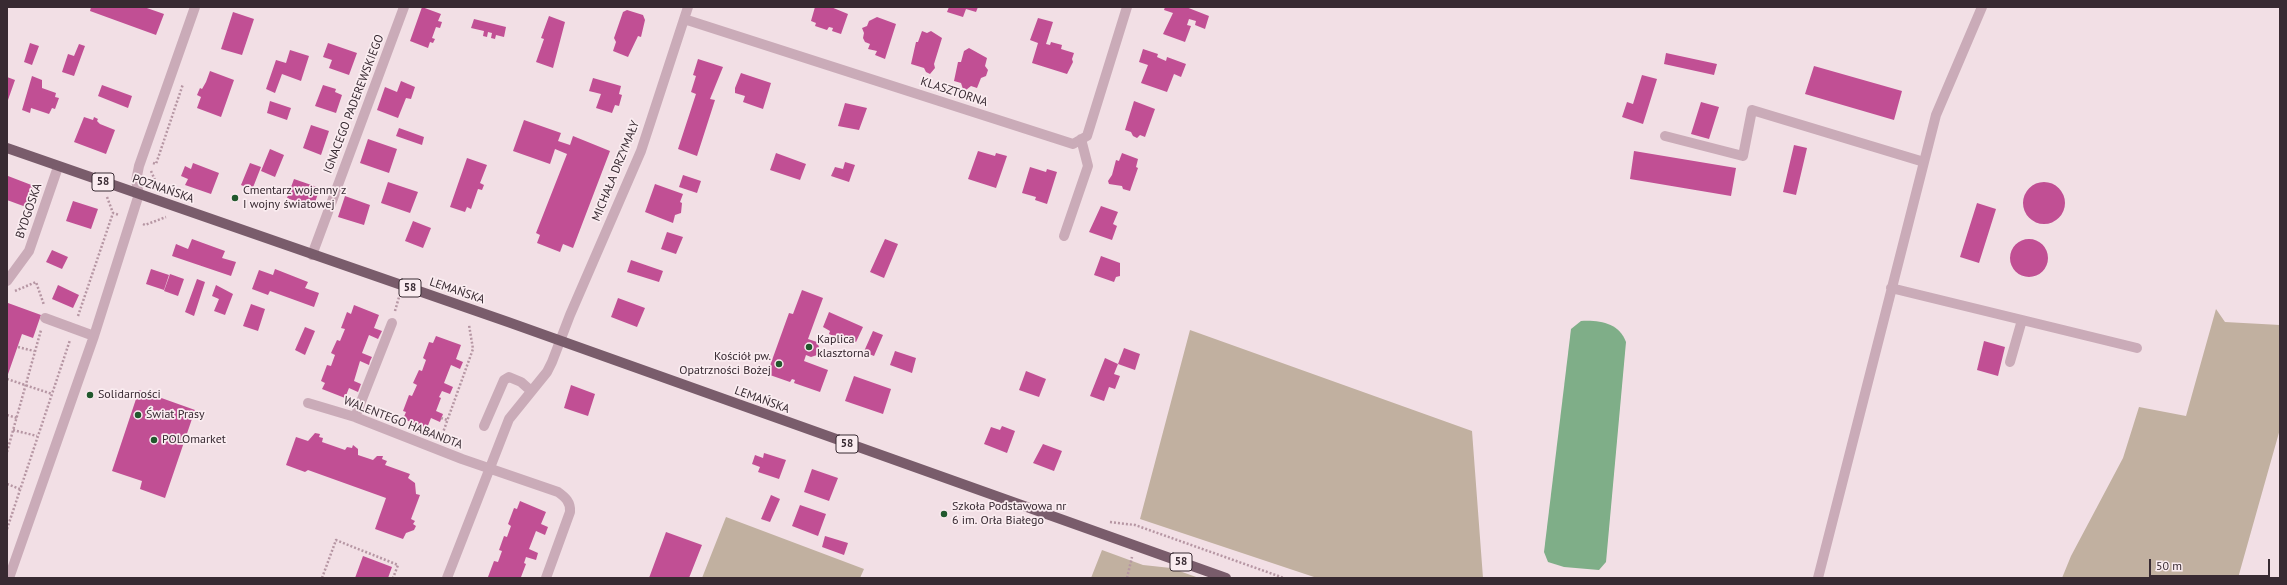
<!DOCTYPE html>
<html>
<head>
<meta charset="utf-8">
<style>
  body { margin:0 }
  #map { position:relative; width:2287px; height:585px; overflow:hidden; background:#f2dfe5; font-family:"PT Sans",sans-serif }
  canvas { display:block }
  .frame { position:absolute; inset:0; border:8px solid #382a32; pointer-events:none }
  .scale { position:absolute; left:2149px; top:559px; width:121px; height:18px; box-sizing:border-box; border:2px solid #382a32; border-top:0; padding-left:5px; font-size:12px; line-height:14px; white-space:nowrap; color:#382a32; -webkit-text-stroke:3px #faecf0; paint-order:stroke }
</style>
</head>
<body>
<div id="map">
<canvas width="2287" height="585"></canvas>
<div class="frame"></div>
<div class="scale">50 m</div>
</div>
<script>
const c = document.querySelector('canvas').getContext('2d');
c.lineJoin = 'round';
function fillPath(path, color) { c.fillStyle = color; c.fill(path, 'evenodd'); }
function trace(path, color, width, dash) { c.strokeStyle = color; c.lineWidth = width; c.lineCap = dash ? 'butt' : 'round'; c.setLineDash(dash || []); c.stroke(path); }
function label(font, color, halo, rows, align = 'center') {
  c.font = font + ' "PT Sans",sans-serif'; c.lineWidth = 3.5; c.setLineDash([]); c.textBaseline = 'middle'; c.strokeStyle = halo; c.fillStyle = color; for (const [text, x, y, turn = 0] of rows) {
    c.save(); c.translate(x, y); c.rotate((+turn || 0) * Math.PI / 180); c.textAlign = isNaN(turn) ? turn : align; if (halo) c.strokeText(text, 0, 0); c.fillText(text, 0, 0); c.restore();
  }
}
fillPath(new Path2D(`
  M2216,309L2225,322L2280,325V429L2238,578H2062L2071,556L2123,458L2139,407L2186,416Z
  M1190,330L1472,431L1483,578H1317L1140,519Z
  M726,517L864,569L860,578H702Z
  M1102,550L1143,565L1171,568L1199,578H1091Z`), '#c1b0a0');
fillPath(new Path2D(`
  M1581,321C1600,320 1619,323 1626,342L1606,562L1599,570L1564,567L1548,562L1544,552L1571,329Z`), '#7fae88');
fillPath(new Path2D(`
  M91,7H144L164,14L156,35L90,11Z
  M422,7L441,14L438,21L442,22L440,28L436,27L432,38L435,39L433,43L430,42L428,48L410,41Z
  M815,7H831L848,14L841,34L832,31L833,28L829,27L827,30L815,26L816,23L811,21Z
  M949,7H978L976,12L966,9L963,17L947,12Z
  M1165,7H1186L1209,16L1205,29L1195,25L1196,21L1189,19L1187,25L1191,26L1185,42L1163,34L1173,13L1164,10Z
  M627,10L643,15L645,20L641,37L638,36L628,57L613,51L616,42L614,38L623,12Z
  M233,12L254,19L242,55L221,49Z
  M549,16L565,22L553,68L536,62L544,39L541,38Z
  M877,17L896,24L885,59L875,55L877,51L868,49L870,44L865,42L863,38L864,33L862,28L867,26L869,21Z
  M1038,18L1053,22L1046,44L1050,45L1051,42L1062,45L1061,49L1074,53L1072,59L1073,62L1067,74L1032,63L1038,43L1030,40Z
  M474,19L506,27L504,37L496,35L495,39L491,38L492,33L488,32L487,37L483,36L484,31L471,28Z
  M922,31L927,33L931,31L942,38L934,64L935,68L930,74L926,72L924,68L911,64L916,42H918Z
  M30,43L39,46L32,65L24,62Z
  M328,43L357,53L349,75L329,68L332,60L323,57Z
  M79,44L85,46L74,76L62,72L68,54L74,56Z
  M969,48L987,58L985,66L988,70L986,76L981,78L977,88L971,86L966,90L963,89L961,83L954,81L958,62H961L964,51Z
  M1143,49L1158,54L1157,57L1166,61L1167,57L1186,64L1181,77L1174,74L1167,92L1141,83L1148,65L1139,62Z
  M290,50L309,56L301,81L282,74L275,93L266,89L276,60L286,63Z
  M1666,53L1717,64L1714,75L1664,64Z
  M698,59L723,67L710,99L715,100L697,156L678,149L696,94L691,92L696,76L693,75Z
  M1814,66L1902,91L1894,120L1805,94Z
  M210,71L234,80L221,117L197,108L201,97L197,95L200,88L202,89L206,82Z
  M741,73L771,83L763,109L743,102L745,96L735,93V88Z
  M1642,75L1657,79L1643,124L1622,117L1627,102L1633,104Z
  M32,76L42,80V88L56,93L55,97L59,98L55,109L52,108L49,114L31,108L30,113L22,110Z
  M7,77L15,80L8,100H7Z
  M593,78L621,86L619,94L622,95L619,106L615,105L612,113L596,108L601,94L589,91Z
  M401,81L415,87L411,99L406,98L398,118L377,110L385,87L397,92Z
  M102,85L132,96L128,108L98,96Z
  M323,85L336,89L335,92L342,95L336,113L315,106Z
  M270,101L291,108L287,120L267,113Z
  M1134,101L1155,109L1145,137L1140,135L1137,138L1133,136L1131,132L1125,130Z
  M1701,102L1719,107L1709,139L1691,134Z
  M845,103L867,108L859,130L838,126Z
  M84,117L93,120L94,117L98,119L97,121L100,124L115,130L106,154L74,142Z
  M524,120L561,133L558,141L570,145L573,136L610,151L573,248L563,244L560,252L537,243L540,235L536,233L567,154L555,149L550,164L513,151Z
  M311,125L329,131L321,155L303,148Z
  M399,128L424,137L422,145L396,136Z
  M368,139L397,149L389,173L360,163Z
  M1794,145L1807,148L1796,195L1783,192Z
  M270,149L284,155L275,177L261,171Z
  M978,151L995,156L996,153L1007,156L996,188L968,179Z
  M1634,151L1736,168L1731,196L1630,179Z
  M776,153L806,164L800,180L770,170Z
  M1122,153L1138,159L1136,167L1138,168L1130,191L1123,189L1122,186L1109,184L1108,181L1112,175L1116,160L1119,161Z
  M467,158L487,165L480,183L484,185L482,190L478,189L471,209L467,207L465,212L450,207Z
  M845,162L855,165L849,182L831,176L835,167L843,169Z
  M193,163L219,173L211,194L185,185L188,179L181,176L185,166L191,169Z
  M250,163L261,167L252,190L241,185Z
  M1030,167L1046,172L1047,169L1057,172L1047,204L1035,200L1036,197L1022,193Z
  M683,175L701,181L697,193L679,187Z
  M8,176L34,186L26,207L7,200Z
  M294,179L320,188L313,208L287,198Z
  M388,182L418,192L410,213L381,203Z
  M2023 203a21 21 0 1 1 42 0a21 21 0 1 1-42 0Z
  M655,184L683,194L680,202L682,203L681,213L675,215L673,223L645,212Z
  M345,196L370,205L364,225L338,217Z
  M73,201L98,209L91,229L66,221Z
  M1977,203L1996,209L1979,263L1960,257Z
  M1101,206L1118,212L1113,224L1117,226L1112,240L1089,232Z
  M413,221L431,228L423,248L405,241Z
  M667,232L683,237L676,254L661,249Z
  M192,239L225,251L222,258L236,262L231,276L172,256L176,244L188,249Z
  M885,239L898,244L884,278L870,272Z
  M2010 258a19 19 0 1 1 38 0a19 19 0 1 1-38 0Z
  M52,250L68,257L62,269L46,262Z
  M1101,256L1120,263V276L1116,277L1114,282L1094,275Z
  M631,260L663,271L659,282L627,272Z
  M151,269L169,275L164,290L146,284Z
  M275,269L308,282L305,288L319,293L314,307L270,291L268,295L252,289L259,270L273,275Z
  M170,274L184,279L178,296L164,291Z
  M197,279L205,282L194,316L185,312Z
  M58,285L79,295L73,308L52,299Z
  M216,285L233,294L225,315L214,311L219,299L212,296Z
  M802,290L823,298L808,339L817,342L819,347L817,355L811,357L806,355L804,361L828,370L820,392L794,383L795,380L792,379L790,382L767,374L789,313L793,314Z
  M618,298L645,308L637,327L611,317Z
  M8,303L41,315L33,338L22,334L7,377Z
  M251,304L265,309L258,331L243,326Z
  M354,305L379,315L374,328L382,331L378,339L369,335L362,353L372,357L370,361L369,365L360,361L354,381L361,384L358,392L349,388L345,398L322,389L325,383L321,381L327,365L331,366L335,355L331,353L337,340L340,341L345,329L341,328L347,312L351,314Z
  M829,312L863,327L856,342L843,336L841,339L829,334L830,331L823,327Z
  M305,327L315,331L305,355L295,350Z
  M873,331L883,335L874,356L869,354L867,358L862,356Z
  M436,336L461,345L456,359L463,362L460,369L451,365L444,383L453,387L450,394L442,391L439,397L441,398L436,411L443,414L440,422L431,418L427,428L403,419L406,412L403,411L409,395L412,396L417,385L413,383L419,370L422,371L426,360L423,358L429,342L433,343Z
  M1984,341L2005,347L1998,376L1977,370Z
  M1124,348L1140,354L1135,370L1118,364Z
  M895,351L916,358L912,373L890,365Z
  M1105,358L1118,364L1114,374L1120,376L1115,389L1109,387L1104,401L1090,396Z
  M1026,371L1046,379L1039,397L1019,390Z
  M854,376L891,389L883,414L845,401Z
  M571,385L595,394L588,416L564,408Z
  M139,390L195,410L165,498L140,489L142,481L112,471Z
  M1002,426L1015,431L1007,453L984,444L991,427L1000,430Z
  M315,433L320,434L319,437L323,438L322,442L345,450L347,447L352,448L353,445L358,449V455L373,460L377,456H383L382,459L387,461L385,465L410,474L408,478L415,483L416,494L420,495L411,519L415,521L413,524L416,526L414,530L406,533L403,539L375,529L386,498L308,470L305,472L286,465L296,437L308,441Z
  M1043,444L1062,451L1054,471L1033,463Z
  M764,453L786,460L779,479L758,472L760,467L752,464L755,455L763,458Z
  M812,469L838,478L829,501L804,492Z
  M771,495L780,499L770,522L761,519Z
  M520,501L546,512L541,524L548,527L545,535L536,531L529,549L538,553L536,560L526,557L524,563L526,564L521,577L524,578L488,577L494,561L498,562L502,551L499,550L504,536L507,537L511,526L508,524L514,508L517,509Z
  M800,505L826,514L818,536L792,526Z
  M666,532L702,545L689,578H649Z
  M825,536L848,543L844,555L822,547Z
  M363,556L392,567L388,578H355Z`), '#c14f94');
trace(new Path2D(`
  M153,163L156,164L183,84
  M151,171L158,187
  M107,197L113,213
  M143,224L145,225L166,217
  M15,291L36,282L44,305
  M395,311L399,297
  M78,316L113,213L119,215
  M18,347L34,351
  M7,379L52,394
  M7,415L17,418
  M441,418L447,420
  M13,430L37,436
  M441,438L473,349L469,325
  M7,452L41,330
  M7,484L20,489
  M1110,522L1135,525L1284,578
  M7,529L70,340
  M322,578L336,540L398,565L393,578
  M1127,578L1132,557`), '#b696a3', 2.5, [2, 2]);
trace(new Path2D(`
  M684,19L1073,144L1087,136L1127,7
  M1665,136L1743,156L1752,110L1924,162
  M1064,236L1088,166L1081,139
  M312,255L404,7
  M7,281L29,251L58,167
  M1891,288L2137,348
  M45,318L94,336
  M2010,362L2022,320
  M308,403L355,417L462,459L558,492C565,497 571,502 570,512L546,578
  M355,417L392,323
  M484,426L504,380L509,377L521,382L530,390
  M9,578L94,336L139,194L136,181L139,166L195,7
  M447,578L509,419L547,372L552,362L570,315L641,151L688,7
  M1818,578L1936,115L1982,7`), '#caabb8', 10);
trace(new Path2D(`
  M7,148L508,322L1226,578`), '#795c6b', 10);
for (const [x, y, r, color] of [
  [235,198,4,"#21582d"],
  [809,347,4,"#21582d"],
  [779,364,4,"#21582d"],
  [90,395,4,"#21582d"],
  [138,415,4,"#21582d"],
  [154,440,4,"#21582d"],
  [944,514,4,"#21582d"]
]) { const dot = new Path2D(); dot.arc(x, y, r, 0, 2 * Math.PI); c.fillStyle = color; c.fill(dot); trace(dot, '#faecf0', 1.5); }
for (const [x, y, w] of [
  [103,182,22],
  [410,288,22],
  [847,444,22],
  [1181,562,22]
]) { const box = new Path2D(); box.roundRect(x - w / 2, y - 9, w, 18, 3); c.fillStyle = '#faecf0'; c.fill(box); trace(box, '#382a32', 1); }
label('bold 11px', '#382a32', null, [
  ["58",103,182],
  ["58",410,288],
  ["58",847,444],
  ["58",1181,562]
]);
label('12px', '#382a32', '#faecf0', [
  ["KLASZTORNA",954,92,18],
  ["IGNACEGO PADEREWSKIEGO",354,104,-69],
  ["MICHAŁA DRZYMAŁY",616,171,-68],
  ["POZNAŃSKA",163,189,19],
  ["BYDGOSKA",29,211,-71],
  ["LEMAŃSKA",457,291,19],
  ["LEMAŃSKA",762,400,20],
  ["WALENTEGO HABANDTA",403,423,21]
]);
label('12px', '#382a32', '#faecf0', [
  ["Cmentarz wojenny z",243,191],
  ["I wojny światowej",243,205],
  ["Kaplica",817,340],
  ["klasztorna",817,354],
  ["Kościół pw.",771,357,"right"],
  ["Opatrzności Bożej",771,371,"right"],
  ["Solidarności",98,395],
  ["Świat Prasy",146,415],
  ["POLOmarket",162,440],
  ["Szkoła Podstawowa nr",952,507],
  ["6 im. Orła Białego",952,521]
], 'left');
</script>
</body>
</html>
